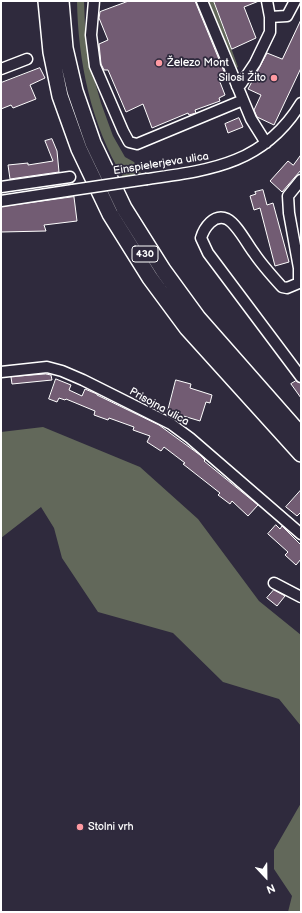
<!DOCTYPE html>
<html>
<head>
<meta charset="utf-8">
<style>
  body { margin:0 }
  #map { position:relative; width:302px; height:913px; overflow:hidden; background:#2f2a3d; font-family:"Balsamiq Sans",sans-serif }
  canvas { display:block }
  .frame { position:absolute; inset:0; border:2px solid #fff; pointer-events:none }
  .north { position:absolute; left:246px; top:857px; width:40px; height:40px; -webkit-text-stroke:3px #2f2a3d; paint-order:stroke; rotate:158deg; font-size:11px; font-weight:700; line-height:16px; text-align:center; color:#fff }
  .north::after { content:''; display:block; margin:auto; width:14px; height:18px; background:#fff; clip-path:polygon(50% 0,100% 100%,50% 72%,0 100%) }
</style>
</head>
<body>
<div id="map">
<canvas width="302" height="913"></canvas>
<div class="frame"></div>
<div class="north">N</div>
</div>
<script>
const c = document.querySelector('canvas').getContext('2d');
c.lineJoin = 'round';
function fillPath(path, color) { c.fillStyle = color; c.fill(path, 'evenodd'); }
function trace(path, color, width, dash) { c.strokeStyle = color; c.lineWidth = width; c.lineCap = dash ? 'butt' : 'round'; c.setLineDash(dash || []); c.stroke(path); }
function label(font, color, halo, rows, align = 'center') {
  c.font = font + ' "Balsamiq Sans",sans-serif'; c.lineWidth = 3.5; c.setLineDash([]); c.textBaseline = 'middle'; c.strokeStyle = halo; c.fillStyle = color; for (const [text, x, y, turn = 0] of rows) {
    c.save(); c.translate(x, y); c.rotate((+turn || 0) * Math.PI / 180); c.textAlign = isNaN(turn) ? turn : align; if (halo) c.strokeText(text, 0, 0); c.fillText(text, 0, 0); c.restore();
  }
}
fillPath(new Path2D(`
  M77,1H84L85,26L89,61L101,103L113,136L125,157L134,162L141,173L123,177C91,125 78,61 77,1Z
  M207,1H214L238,67L234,69Z
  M43,427L140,467L198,519L259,601L301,635V726L279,699L223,682L173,633L98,612L62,558L54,528L41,507L1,538V432Z
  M301,803V912H288L292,896L274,869V850Z`), '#62685a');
const building = new Path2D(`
  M129,1H195L225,74L218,77L225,95L219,98L220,101L195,110L196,113L189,115L188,113L152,128L143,104L126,112L108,70H104L101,64L99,44L108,40L99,18L100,12Z
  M214,1H259L244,7L256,38L232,49Z
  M301,20V68L274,125L257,117L254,110L261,95L248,89L267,53L282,59Z
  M40,68L45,78L30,85L36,99L13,108L11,105L1,109V83Z
  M239,118L243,127L228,133L225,124Z
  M52,139L57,151L59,172L10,179L8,165L28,163V165L53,161L45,141Z
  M301,155V170L282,192L270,181L288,161L293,165Z
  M263,190L267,205L273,203L289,262L275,266L260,208L254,210L250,196L256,194L255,192Z
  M74,197L77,221L44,225L46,231L1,232V207Z
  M46,374L51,375L52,380L12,384L11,377Z
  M56,379L71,385L69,390L82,396L85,389L92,392L97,394V395L159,425L200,455L205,460L204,461L258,505L248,516L232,501L230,504L218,495L220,493L183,464L185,463L164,447L161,451L147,442L150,436L133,430L134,427L109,418L108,420L94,415L95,411L66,399L65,400L59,398L57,402L49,399Z
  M176,380L191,384L190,388L212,395L210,403L206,402L200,421L180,415L179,418L167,415Z
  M296,381L301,383V398L291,384Z
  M301,490V512L297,516L286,507Z
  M276,525L280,529L282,526L301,545V559L296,565L285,555L288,552L268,534Z
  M274,590L285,596L277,606L267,598Z`);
fillPath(building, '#725c73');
trace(building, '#fff', 1);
const minor = new Path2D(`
  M94,1L91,35L95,66L123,131L129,142L137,144L243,100
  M202,1L251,119L266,143
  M270,17L287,16L295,1
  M1,69L27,59
  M237,86L241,84L255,63L270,32V17L267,1
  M147,179C211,170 264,164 301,103
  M301,180L288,196L289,213L299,268V283L287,288L282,287C272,276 262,265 254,253C247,244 237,224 227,219C214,213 204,228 201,238L208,253L301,377
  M1,187L70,177
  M1,201L73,190
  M1,372L47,367L62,371L83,380L171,424L190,438L301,534
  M274,583L301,597`);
const highway = new Path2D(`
  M46,1L51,52L60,96L79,149L110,214L150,278L187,328L301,454
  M61,1L65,48L75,91L93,143L124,208L163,270L198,318L301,435`);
trace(minor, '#fff', 13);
trace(highway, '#fff', 18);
trace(minor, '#2f2a3d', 10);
trace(highway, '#2f2a3d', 15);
const minorBridge = new Path2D(`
  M73,190L147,179`);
trace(minorBridge, '#fff', 13, []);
trace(minorBridge, '#2f2a3d', 10);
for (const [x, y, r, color] of [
  [159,63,4,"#ff9aa2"],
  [274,78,4,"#ff9aa2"],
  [80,827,4,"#ff9aa2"]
]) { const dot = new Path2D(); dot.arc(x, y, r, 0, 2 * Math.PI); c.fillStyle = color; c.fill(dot); trace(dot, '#2f2a3d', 1.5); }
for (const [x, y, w] of [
  [145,254,26]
]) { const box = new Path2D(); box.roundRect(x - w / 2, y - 8, w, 16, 3); c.fillStyle = '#2f2a3d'; c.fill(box); trace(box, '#fff', 1); }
label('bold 10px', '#fff', null, [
  ["430",145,254]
]);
label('11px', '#fff', '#2f2a3d', [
  ["Železo Mont",167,63],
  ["Silosi Žito",266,78,"right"],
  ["Stolni vrh",88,827]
], 'left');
label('11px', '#fff', '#2f2a3d', [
  ["Einspielerjeva ulica",161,164,-9],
  ["Prisojna ulica",159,407,29]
]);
</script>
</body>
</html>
